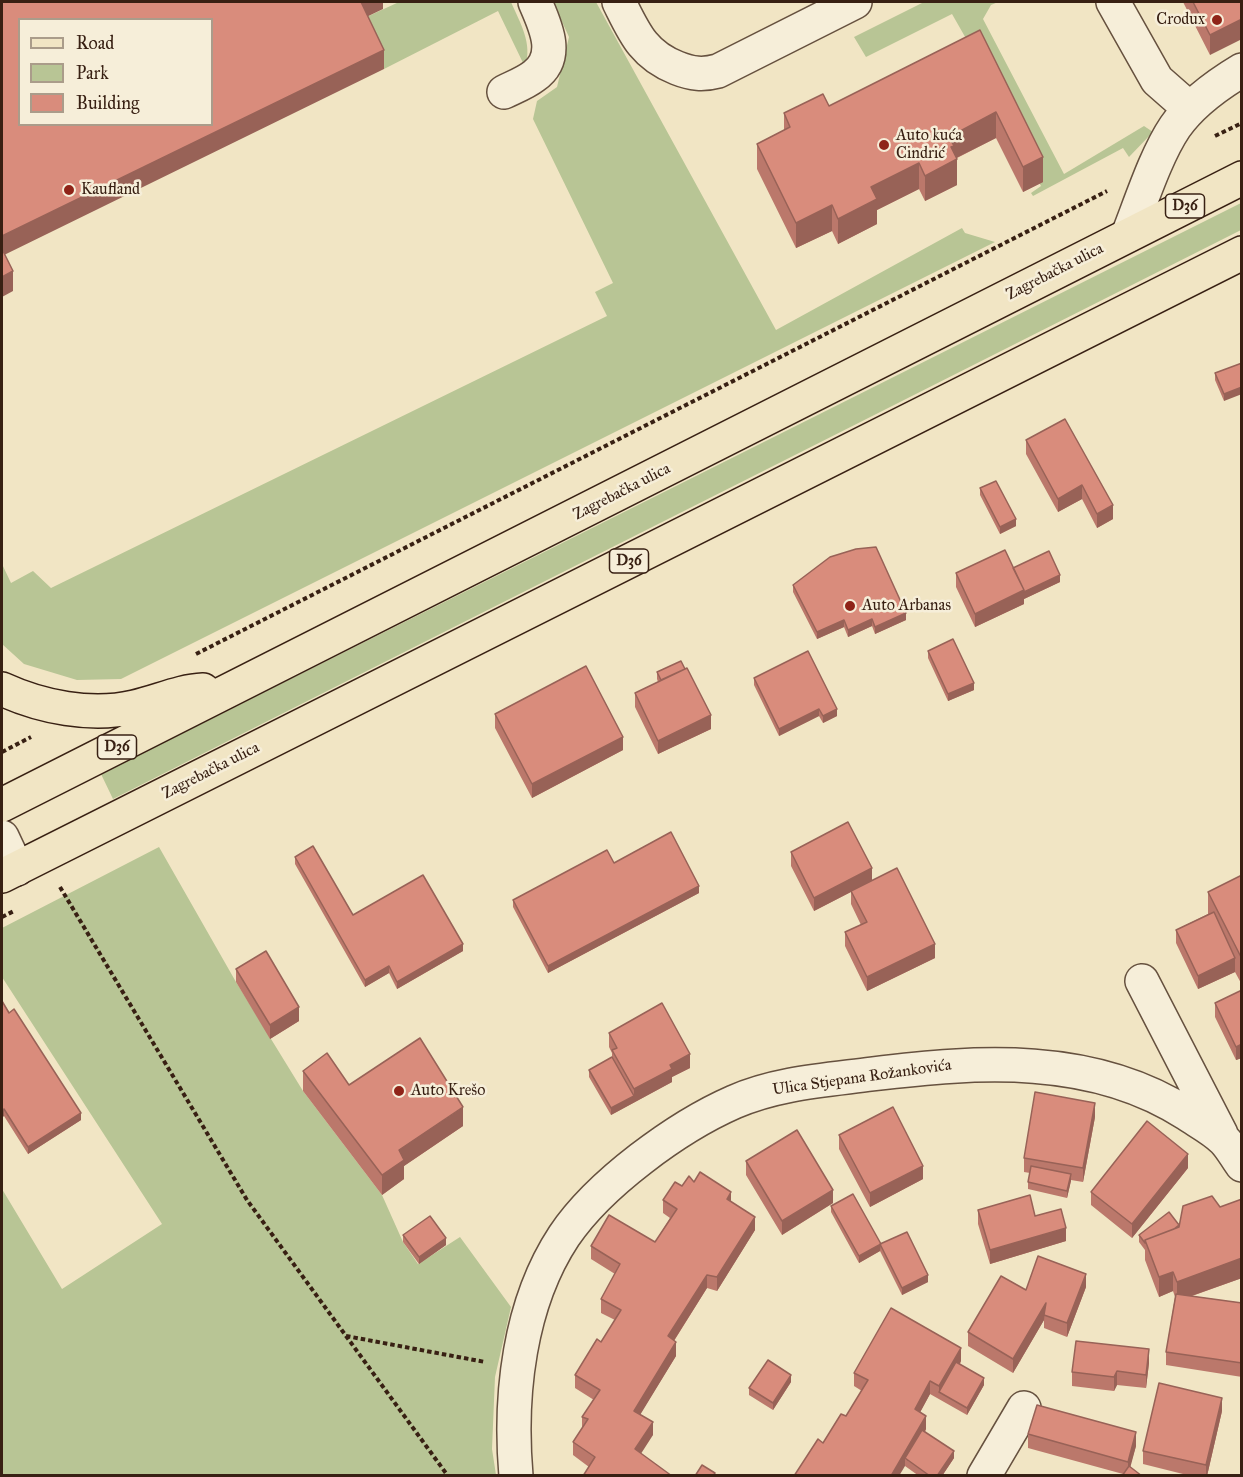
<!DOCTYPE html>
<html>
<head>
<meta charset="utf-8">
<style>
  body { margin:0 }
  #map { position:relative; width:1243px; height:1477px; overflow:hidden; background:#f1e5c4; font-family:"IM FELL Great Primer",serif }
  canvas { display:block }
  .frame { position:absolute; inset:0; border:3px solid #382013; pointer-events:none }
  .legend { position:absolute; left:18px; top:18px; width:195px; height:108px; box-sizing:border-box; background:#f6eed9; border:2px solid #aa9c8a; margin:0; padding:8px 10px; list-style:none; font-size:18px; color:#382013 }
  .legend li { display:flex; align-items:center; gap:12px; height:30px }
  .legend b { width:30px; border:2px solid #aa9c8a }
</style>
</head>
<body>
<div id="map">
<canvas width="1243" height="1477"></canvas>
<div class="frame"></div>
<ul class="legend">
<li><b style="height:8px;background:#f1e5c4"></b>Road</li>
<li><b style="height:16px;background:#b8c595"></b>Park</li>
<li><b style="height:16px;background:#d98c7c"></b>Building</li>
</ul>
</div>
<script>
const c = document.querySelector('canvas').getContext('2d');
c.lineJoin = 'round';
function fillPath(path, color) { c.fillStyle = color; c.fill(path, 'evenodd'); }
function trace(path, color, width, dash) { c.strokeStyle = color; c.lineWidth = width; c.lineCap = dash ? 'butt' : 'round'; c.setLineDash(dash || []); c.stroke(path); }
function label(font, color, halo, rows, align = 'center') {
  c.font = font + ' "IM FELL Great Primer",serif'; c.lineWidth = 5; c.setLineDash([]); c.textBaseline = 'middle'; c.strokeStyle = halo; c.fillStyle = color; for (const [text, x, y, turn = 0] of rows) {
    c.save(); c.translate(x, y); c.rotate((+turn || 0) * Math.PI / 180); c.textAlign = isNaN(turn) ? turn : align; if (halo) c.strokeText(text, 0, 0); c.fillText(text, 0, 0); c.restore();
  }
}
fillPath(new Path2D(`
  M399,2H511C520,23 533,43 525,67L498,11L384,69L360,20Z
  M553,2H596L776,330L962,228L965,233L995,242L121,679L77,680L24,664L2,644V564L11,583L33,571L51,588L607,316L595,292L613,283L533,119L537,101L557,87L569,37Z
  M924,2H998L991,5L983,19L1064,174L1144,126L1153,132L1129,157L1123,148L1033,196L1031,193L1041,186L975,63L976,56L952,14L866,57L854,37Z
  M1241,203V230L113,799L101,774Z
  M159,847L236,982L303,1091L382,1195L403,1242L418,1264L460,1237L511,1307L495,1377L492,1449L496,1475H2V1189L62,1289L162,1224L2,977V928Z`), '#b8c595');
const minor = new Path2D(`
  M619,2C634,32 643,55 677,68C692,74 703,75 718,71L855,2
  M1113,2L1157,80L1190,109
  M504,92C514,87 525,83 534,76C561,57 545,25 535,2
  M1128,235C1141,202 1156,155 1175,127C1191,104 1217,85 1242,70
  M2,837L17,869
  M1142,981L1221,1134
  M516,1476C509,1396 519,1304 564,1236C599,1184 677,1127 734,1102C777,1083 826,1080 872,1074C978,1061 1093,1053 1187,1114C1199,1122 1214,1130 1224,1140C1231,1147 1236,1157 1242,1165
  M984,1476L1024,1408`);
const major = new Path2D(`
  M2,689C41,707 91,717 134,707C157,702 180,691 203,690
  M2,805L1242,178
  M2,876L1242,253`);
trace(minor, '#66513f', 36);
trace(major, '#382013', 36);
trace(new Path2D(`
  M1215,136L1242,123
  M196,654L1107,191
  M2,752L31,737
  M60,887L247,1200L448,1476
  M2,917L14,911
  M346,1336L485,1362`), '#382013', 4, [4.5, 3]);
trace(minor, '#f6eed9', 33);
trace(major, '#f1e5c4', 33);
fillPath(new Path2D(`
  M1183,2H1242L1210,55Z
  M980,30L1043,182L1023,192L996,138L957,158V185L925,201L919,189L877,210V224L838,244L832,231L796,248L757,169V144L784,130V113L829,106Z
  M1242,363L1224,401L1215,380V373Z
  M1065,419L1113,519L1097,528L1082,499L1058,512L1026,454V440Z
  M980,488L1016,526L1000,534L980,495Z
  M1013,568L1060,582L1024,599V604L975,627L956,587V573Z
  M793,585L906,620L875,634L872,626L848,637L844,627L817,639L793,592Z
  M928,651L974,690L948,701L928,658Z
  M657,672L711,729L658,754L635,707V693L658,682L657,679Z
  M754,678L837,716L823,723L819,716L779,736L754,685Z
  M495,714L623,750L532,798L495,728Z
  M791,852L872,880L935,958L867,991L845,946V932L861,925L851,904V892L814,911L791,866Z
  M295,857L353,915L463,951L397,989L389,973L365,987L295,864Z
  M614,863L699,893L548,973L513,907V900Z
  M1242,875V985L1235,972L1198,989L1176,943V930L1208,914V892Z
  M236,969L299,1021L270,1039L236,982Z
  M1242,990V1058L1236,1060L1215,1017V1003Z
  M2,1001L81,1120L28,1154L4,1116Z
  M609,1033L690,1068L672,1077V1082L611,1115L589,1077V1070L612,1057V1053L609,1047Z
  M303,1071L349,1085L463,1126L404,1166V1179L382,1195L303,1091Z
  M1095,1117L1083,1182L1071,1180L1067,1198L1028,1189V1182L1030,1173L1024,1172V1158Z
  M839,1135L923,1179L870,1207L839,1149Z
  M746,1161L833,1203L782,1235L746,1175Z
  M1188,1168L1132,1238L1091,1205V1192Z
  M694,1182L731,1202L755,1230L717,1291L707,1288L674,1341L676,1356L640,1414L653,1435L589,1467L573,1455V1442L582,1428V1417L594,1400L575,1388V1375L601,1342L615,1320L601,1313V1299L615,1274L591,1259V1246L655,1242L670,1218L663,1213V1200L682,1186Z
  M1242,1199V1278L1192,1296L1242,1303V1377L1166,1365V1352L1175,1297L1173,1291L1159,1297L1145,1260V1250L1139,1242V1235L1179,1227Z
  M831,1206L881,1244L928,1282L902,1295L880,1251L859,1263L831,1212Z
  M978,1210L1035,1216L1066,1241L990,1264L978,1224Z
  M403,1235L446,1245L419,1264L403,1242Z
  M1086,1287L1067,1337L1044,1328V1320L1013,1373L968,1346V1332L1026,1290Z
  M961,1361L960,1364L984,1385L967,1415L930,1394L920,1412L926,1429L925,1432L954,1458L942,1476H919L905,1466L823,1443L846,1416L862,1391L854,1386V1373Z
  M1149,1363L1146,1388L1117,1385L1114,1391L1072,1386V1372Z
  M791,1382L773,1410L749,1395V1388Z
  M1222,1411L1207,1476H1191L1143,1464V1451Z
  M1028,1434L1136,1446L1130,1466L1123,1474L1028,1448Z`), '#bb786b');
fillPath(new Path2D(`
  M360,2H383V9L360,20Z
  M1242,19V39L1210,55V35Z
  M384,50V69L2,256V236Z
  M996,112V138L954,159H957V185L925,201V176L949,137Z
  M1043,157V182L1023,192V167Z
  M919,163V189L877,210V224L838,244V219L871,187Z
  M832,205V231L796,248V223Z
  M13,271V291L2,297V277Z
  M1242,387V394L1224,401V394Z
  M1082,485V499L1058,512V499Z
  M1113,505V519L1097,528V514Z
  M1016,519V526L1000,534V527Z
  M1060,575V582L1024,599V604L975,627V614L1024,590Z
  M906,613V620L875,634V627Z
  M872,619V626L848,637V630Z
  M844,620V627L817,639V632Z
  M974,683V690L948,701V694Z
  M819,709V716L779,736V729Z
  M837,709V716L823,723V716Z
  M711,715V729L658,754V741Z
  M623,737V750L532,798V784Z
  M872,868V881L814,911V898Z
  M699,886V893L548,973V966Z
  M463,944V951L397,989V982Z
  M935,944V958L867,991V977Z
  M1235,958V972L1198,989V976Z
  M389,966V973L365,987V980Z
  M299,1007V1021L270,1039V1025Z
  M1242,1044V1058L1236,1060V1047Z
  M690,1054V1068L672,1077V1082L611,1115V1108L634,1096V1089L670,1065Z
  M1095,1103V1117L1083,1182V1168Z
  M463,1107V1126L404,1166V1179L382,1195V1175L399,1150Z
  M4,1109V1116L2,1118V1111Z
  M81,1113V1120L28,1154V1147Z
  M1188,1154V1168L1132,1238V1224Z
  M923,1166V1179L870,1207V1193Z
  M1071,1174V1181L1067,1198V1191Z
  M833,1190V1203L782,1235V1221Z
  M731,1192V1206L727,1199Z
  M755,1217V1230L717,1291V1277Z
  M1066,1228V1241L990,1264V1250Z
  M446,1238V1245L419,1264V1257Z
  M881,1244L880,1251L859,1263V1256Z
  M1242,1258V1278L1177,1301V1282Z
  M1173,1272V1291L1159,1297V1277Z
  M1086,1274V1287L1067,1337V1323Z
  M707,1275V1288L668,1350V1336Z
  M928,1275V1282L902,1295V1288Z
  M1046,1303L1044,1320L1013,1373V1359Z
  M676,1342V1356L634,1425V1411Z
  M961,1348V1361L942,1394L939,1392V1386Z
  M1149,1349V1363L1146,1388V1375Z
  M1117,1371V1385L1114,1391V1377Z
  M791,1375V1382L773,1410V1403Z
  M984,1378V1385L967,1415V1408Z
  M930,1381V1394L915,1422V1409Z
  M1222,1398V1411L1207,1476H1206V1465Z
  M926,1416V1429L908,1461L905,1458V1466L899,1476H891Z
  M653,1422V1435L635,1463V1449Z
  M1136,1432V1446L1128,1476V1462Z
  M954,1451V1458L942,1476H937Z`), '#986257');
const building = new Path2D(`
  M2,2H361L384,50L2,236ZM20,20H212V124H20Z
  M1193,2H1242V19L1210,35Z
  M980,30L1043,157L1023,167L996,112L949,137L954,146L951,147L957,159L925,176L919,163L871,187L877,199L838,219L832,205L796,223L757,144L790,127L784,113L823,94L829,106Z
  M2,249L13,271L2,277Z
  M1242,363V387L1224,394L1215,373Z
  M1065,419L1113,505L1097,514L1082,485L1058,499L1026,440Z
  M996,481L1016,519L1000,527L980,488Z
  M876,547L906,613L875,627L872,619L848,630L844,620L817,632L793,585L830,557L856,549Z
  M1005,550L1024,590L975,614L956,573Z
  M1049,551L1060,575L1024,592V590L1013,568Z
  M953,639L974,683L948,694L928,651Z
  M808,651L837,709L823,716L819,709L779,729L754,678Z
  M681,661L685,669L661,680L657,672Z
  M586,666L623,737L532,784L495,714Z
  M687,668L711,715L658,741L635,693Z
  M848,822L872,868L814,898L791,852Z
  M671,832L699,886L548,966L513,900L607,850L614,863Z
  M313,846L353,915L423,875L463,944L397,982L389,966L365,980L295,857Z
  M897,868L935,944L867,977L845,932L867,922L851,891Z
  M1242,875V959L1208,892Z
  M1214,912L1235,958L1198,976L1176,930Z
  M266,951L299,1007L270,1025L236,969Z
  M1242,990V1044L1236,1047L1215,1003Z
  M2,1001L9,1013L14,1009L81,1113L28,1147L4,1109L2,1111Z
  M662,1003L690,1054L670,1065L672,1069L634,1089L612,1050L617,1048L609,1033Z
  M420,1038L463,1107L399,1150L404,1160L382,1175L303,1071L327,1053L349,1085Z
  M612,1057L634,1096L611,1108L589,1070Z
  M1035,1092L1095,1103L1083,1168L1024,1158Z
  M893,1107L923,1166L870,1193L839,1135Z
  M1147,1121L1188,1154L1132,1224L1091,1192Z
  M797,1130L833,1190L782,1221L746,1161Z
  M1031,1166L1071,1174L1067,1191L1028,1182Z
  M700,1172L731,1192L727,1199L755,1217L717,1277L707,1275L668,1336L676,1342L634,1411L653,1422L635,1449L672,1476H583L595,1457L573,1442L588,1419L582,1417L600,1390L575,1375L597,1339L601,1342L621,1310L601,1299L620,1264L591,1246L609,1215L655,1242L677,1209L663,1200L675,1182L682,1186L689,1176L694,1182Z
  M853,1194L881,1244L859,1256L831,1206Z
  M1030,1195L1035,1216L1061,1209L1066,1228L990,1250L978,1210Z
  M1212,1196L1220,1207L1242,1199V1258L1177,1282L1173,1272L1159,1277L1145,1240L1179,1227L1183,1206Z
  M1169,1212L1179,1225L1174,1229L1145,1240V1243L1139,1235Z
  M430,1216L446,1238L419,1257L403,1235Z
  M907,1232L928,1275L902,1288L880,1244Z
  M1038,1256L1086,1274L1067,1323L1044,1315L1046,1303L1013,1359L968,1332L1001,1276L1026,1290Z
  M1176,1294L1242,1303V1363L1166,1352Z
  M891,1308L961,1348L939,1386L930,1381L915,1409L926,1416L891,1476H794L818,1439L823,1443L841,1414L846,1416L868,1380L854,1373Z
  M1076,1341L1149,1349L1146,1375L1117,1371L1114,1377L1072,1372Z
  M768,1360L791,1375L773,1403L749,1388Z
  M956,1362L984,1378L967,1408L939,1392Z
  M1159,1383L1222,1398L1206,1465L1143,1451Z
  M1037,1405L1136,1432L1128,1462L1028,1434Z
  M922,1430L954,1451L937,1476H930L905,1458Z
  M702,1465L715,1473L713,1476H695Z
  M1129,1466L1142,1476H1122Z`);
fillPath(building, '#d98c7c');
trace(building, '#986257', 1.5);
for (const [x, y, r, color] of [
  [1217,20,6,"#8f2418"],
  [884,145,6,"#8f2418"],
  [69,190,6,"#8f2418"],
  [850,606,6,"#8f2418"],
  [399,1091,6,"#8f2418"]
]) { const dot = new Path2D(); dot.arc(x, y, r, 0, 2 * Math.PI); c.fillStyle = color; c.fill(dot); trace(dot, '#f6eed9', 2); }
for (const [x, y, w] of [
  [1185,206,39],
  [629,561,39],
  [117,747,39]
]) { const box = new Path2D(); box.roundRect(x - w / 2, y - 12, w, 24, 4.5); c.fillStyle = '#f6eed9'; c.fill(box); trace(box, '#382013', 1.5); }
label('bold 15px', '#382013', null, [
  ["D36",1185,206],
  ["D36",629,561],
  ["D36",117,747]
]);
label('16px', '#382013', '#f6eed9', [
  ["Crodux",1205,20,"right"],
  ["Auto kuća",896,136],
  ["Cindrić",896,154],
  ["Kaufland",81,190],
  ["Auto Arbanas",862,606],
  ["Auto Krešo",411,1091]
], 'left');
label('16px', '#382013', '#f6eed9', [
  ["Zagrebačka ulica",1055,272,-27],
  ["Zagrebačka ulica",622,492,-27],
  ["Zagrebačka ulica",211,771,-27],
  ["Ulica Stjepana Rožankovića",862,1078,-8]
]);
</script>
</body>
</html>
